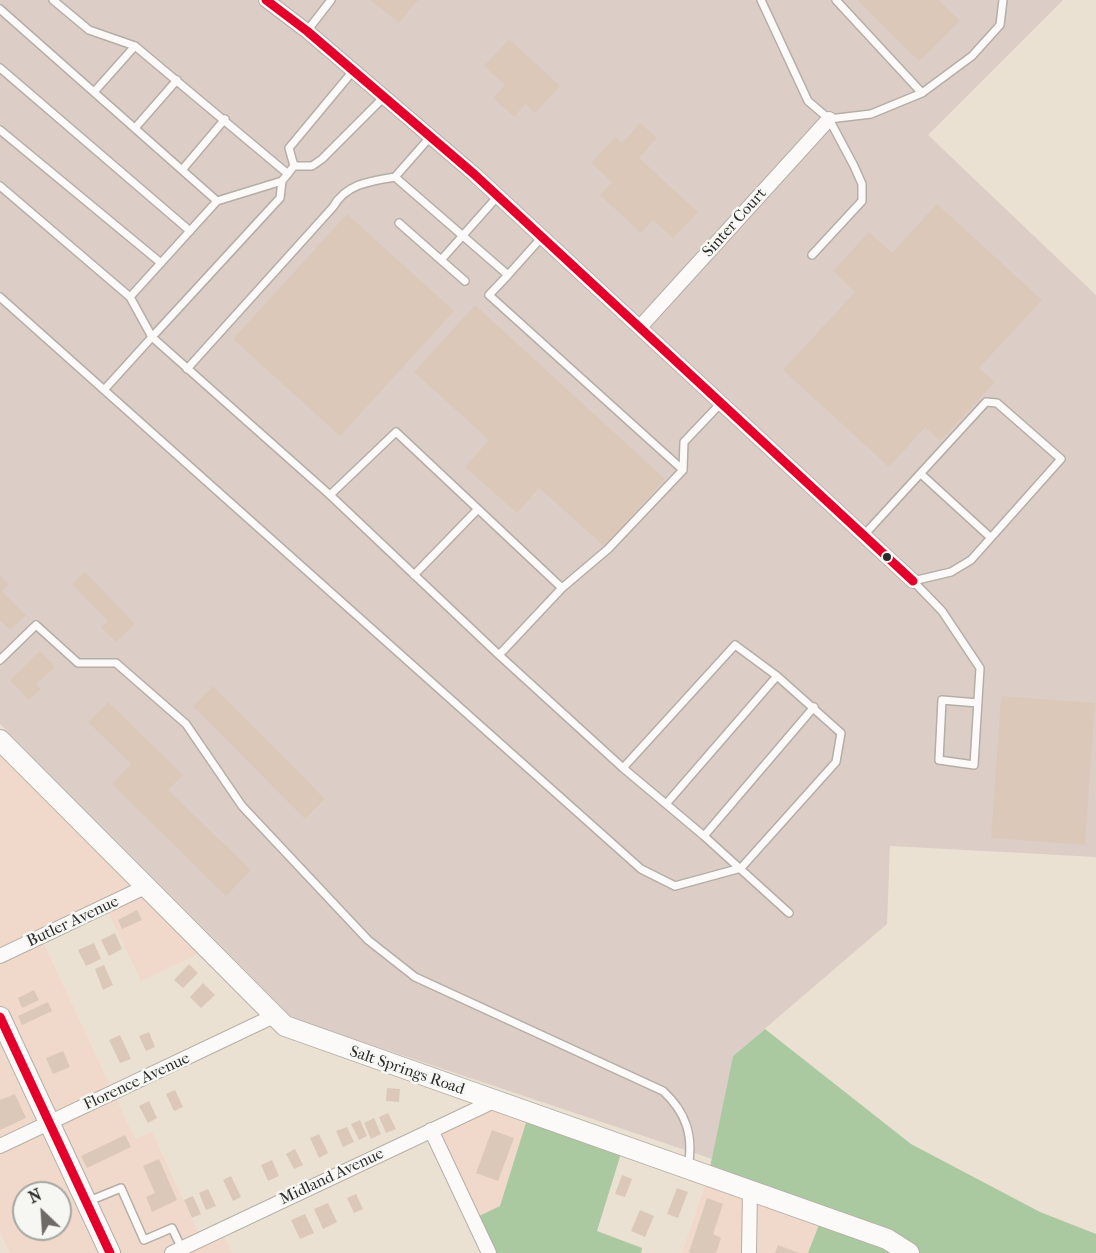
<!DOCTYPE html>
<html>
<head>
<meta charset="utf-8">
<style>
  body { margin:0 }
  #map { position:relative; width:1096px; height:1253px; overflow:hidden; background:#eae1d3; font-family:"IM FELL French Canon",serif }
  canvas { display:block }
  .north { position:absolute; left:12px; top:1181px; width:60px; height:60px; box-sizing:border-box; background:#f6f6f2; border:2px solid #a5a5a2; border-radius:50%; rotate:335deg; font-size:16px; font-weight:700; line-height:24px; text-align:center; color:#2b2b2b }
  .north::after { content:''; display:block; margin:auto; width:21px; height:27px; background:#6e6b66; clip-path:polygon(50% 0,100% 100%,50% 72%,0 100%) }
</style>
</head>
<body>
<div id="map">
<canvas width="1096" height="1253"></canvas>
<div class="north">N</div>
</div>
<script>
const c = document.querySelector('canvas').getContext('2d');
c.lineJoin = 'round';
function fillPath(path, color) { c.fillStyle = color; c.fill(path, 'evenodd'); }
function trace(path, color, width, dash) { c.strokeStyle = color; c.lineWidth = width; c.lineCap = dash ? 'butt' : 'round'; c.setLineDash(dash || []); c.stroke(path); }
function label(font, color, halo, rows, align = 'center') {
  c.font = font + ' "IM FELL French Canon",serif'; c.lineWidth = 5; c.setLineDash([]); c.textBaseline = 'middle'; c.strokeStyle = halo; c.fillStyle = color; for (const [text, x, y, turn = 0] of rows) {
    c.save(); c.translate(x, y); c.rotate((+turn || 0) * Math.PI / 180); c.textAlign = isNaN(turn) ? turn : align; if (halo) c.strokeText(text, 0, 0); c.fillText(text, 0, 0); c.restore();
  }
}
fillPath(new Path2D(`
  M0,740L207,950L141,981L106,908L41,938L135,1139L152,1132L201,1239L221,1230L232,1253H10L0,1232ZM24,1193H60V1229H24Z
  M492,1102L529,1113L500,1207L473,1219L431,1130Z
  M708,1177L822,1217L808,1253H682Z`), '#f0d9ca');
fillPath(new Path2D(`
  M0,0H1063L928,135L1096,295V857L890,846L887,924L733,1056L712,1159L294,1019L0,724Z`), '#dccec7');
fillPath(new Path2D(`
  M765,1029L911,1144L1040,1212L1096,1234V1253H808L822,1217L708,1177L733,1056Z
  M529,1113L623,1147L597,1231L642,1248L641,1253H489L473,1219L500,1206Z`), '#abc9a0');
fillPath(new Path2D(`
  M370,0H418L399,23Z
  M857,0H939L960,21L919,61Z
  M509,39L560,86L535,113L525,104L514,117L493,98L505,85L484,66Z
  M640,123L657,138L639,158L698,212L673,238L653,220L641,233L600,195L612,182L591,163L615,137L622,143Z
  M937,204L1042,300L979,368L995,382L940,441L925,427L889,467L783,370L855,292L833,271L869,232L892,253Z
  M347,214L454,311L340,436L233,339Z
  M475,305L665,479L604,546L539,488L517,513L465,467L489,440L414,372Z
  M85,572L135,624L116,642L101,627L108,621L72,584Z
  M0,576L9,584L2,591L26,615L10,630L0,620Z
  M40,651L55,667L36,684L41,689L29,700L10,680Z
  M213,686L325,799L305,819L193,706Z
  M1001,696L1095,703L1085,845L991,838Z
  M108,702L183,775L168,790L251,870L226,896L112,784L131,764L88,722Z
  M137,910L142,920L122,929L118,920Z
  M115,933L122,949L109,956L101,940Z
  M94,943L101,959L86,966L78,950Z
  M189,964L198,973L183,988L174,980Z
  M104,965L113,985L103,990L95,969Z
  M203,983L215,995L201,1008L190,997Z
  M34,990L39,1000L22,1008L18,998Z
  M48,1002L52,1011L22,1025L18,1016Z
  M149,1032L155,1047L146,1051L139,1036Z
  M120,1035L131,1059L120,1063L109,1040Z
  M63,1051L70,1067L53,1074L46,1058Z
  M387,1088L400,1089L399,1102L386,1101Z
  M175,1090L183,1107L174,1111L166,1094Z
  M15,1094L26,1118L0,1130V1100Z
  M149,1101L157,1118L148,1123L139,1106Z
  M388,1113L396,1129L386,1133L379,1117Z
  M374,1118L381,1134L371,1139L364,1123Z
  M360,1120L367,1136L359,1140L351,1124Z
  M347,1127L354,1142L343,1147L336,1131Z
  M492,1130L514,1138L498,1181L476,1173Z
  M319,1134L328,1153L319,1158L310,1138Z
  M125,1135L131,1147L87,1168L81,1156Z
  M295,1149L303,1165L294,1169L286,1154Z
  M159,1159L177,1200L152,1212L146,1197L155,1193L143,1166Z
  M272,1160L279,1176L268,1181L261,1165Z
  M622,1175L632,1179L625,1197L615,1194Z
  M231,1176L241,1197L233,1201L223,1180Z
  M677,1188L688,1192L678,1218L667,1214Z
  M208,1189L216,1206L206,1210L199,1193Z
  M356,1194L363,1209L354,1213L347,1198Z
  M193,1196L201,1214L192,1218L184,1200Z
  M707,1198L723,1204L713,1234L721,1238L716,1253H691L689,1252Z
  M328,1203L337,1222L323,1229L314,1209Z
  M640,1210L654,1216L645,1237L631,1231Z
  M305,1214L314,1233L300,1239L291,1220Z
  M778,1245L799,1253H775Z`), '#dbc8b9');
const lane = new Path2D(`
  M53,0L89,30L135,46L288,174
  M761,0L808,101L829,119L854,166L862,184V201L812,255
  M0,9L217,201L130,297L0,186
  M307,31L331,0
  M0,68L190,231
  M94,92L135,46
  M922,93L972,56L1000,25L1003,0
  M829,119L871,114L922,93L836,0
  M135,128L177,80
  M0,130L161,263
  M431,136L395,177L508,275L542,237
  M294,166H312L322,159L384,97
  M182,170L225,119
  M217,201L282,181L294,166L289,148L353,71
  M399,223L441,260L498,196
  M441,260L465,281
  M508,275L489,295L683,470
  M0,297L641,869L675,886L741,868L836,762L841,733L777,676L666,804L704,836L814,707
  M130,297L152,337L280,198L282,181
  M187,369L333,207C346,184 370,181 395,177
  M104,390L152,337L330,495
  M921,474L990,537
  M864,535L986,402L997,403L1061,459L971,560L951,572L913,581
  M414,575L478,509
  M913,581L942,611L980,668L974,765L939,760L942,700L978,703
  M562,588L608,549L683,470L684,442L722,402
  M499,655L330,495L396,432L562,588L499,655L623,768
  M0,660L36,625L78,663H116L186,724L242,806L368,940L415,977L663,1091C686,1112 694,1136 688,1167
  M666,804L623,768L735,645L777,676
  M704,836L789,913
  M89,1201L121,1188L144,1240L172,1228L182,1249`);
const street = new Path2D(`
  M266,0L307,31L474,174L913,581
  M641,326L829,119
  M0,956L145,887
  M431,1130L489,1253
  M0,1146L274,1016
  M172,1253L492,1102
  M749,1253L750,1191`);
const secondary = new Path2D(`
  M0,740L285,1026L887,1239L909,1253
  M0,1017L110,1253`);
trace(lane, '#b4aea6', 10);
trace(street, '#b4aea6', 16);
trace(secondary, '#b4aea6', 22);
trace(lane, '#fcfaf8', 7);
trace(street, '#fcfaf8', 14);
trace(secondary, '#fcfaf8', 20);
trace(new Path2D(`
  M266,0L307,31L474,174L913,581
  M0,1017L110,1253`), '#e4002b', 9);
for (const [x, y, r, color] of [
  [887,557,5,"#2b2b2b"]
]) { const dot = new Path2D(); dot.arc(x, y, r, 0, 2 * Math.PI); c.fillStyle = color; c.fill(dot); trace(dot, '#f6f6f2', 2); }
label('16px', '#2b2b2b', '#f6f6f2', [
  ["Sinter Court",735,223,-48],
  ["Butler Avenue",73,922,-25],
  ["Salt Springs Road",407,1071,19],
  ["Florence Avenue",137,1082,-25],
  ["Midland Avenue",332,1177,-25]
]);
</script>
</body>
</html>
